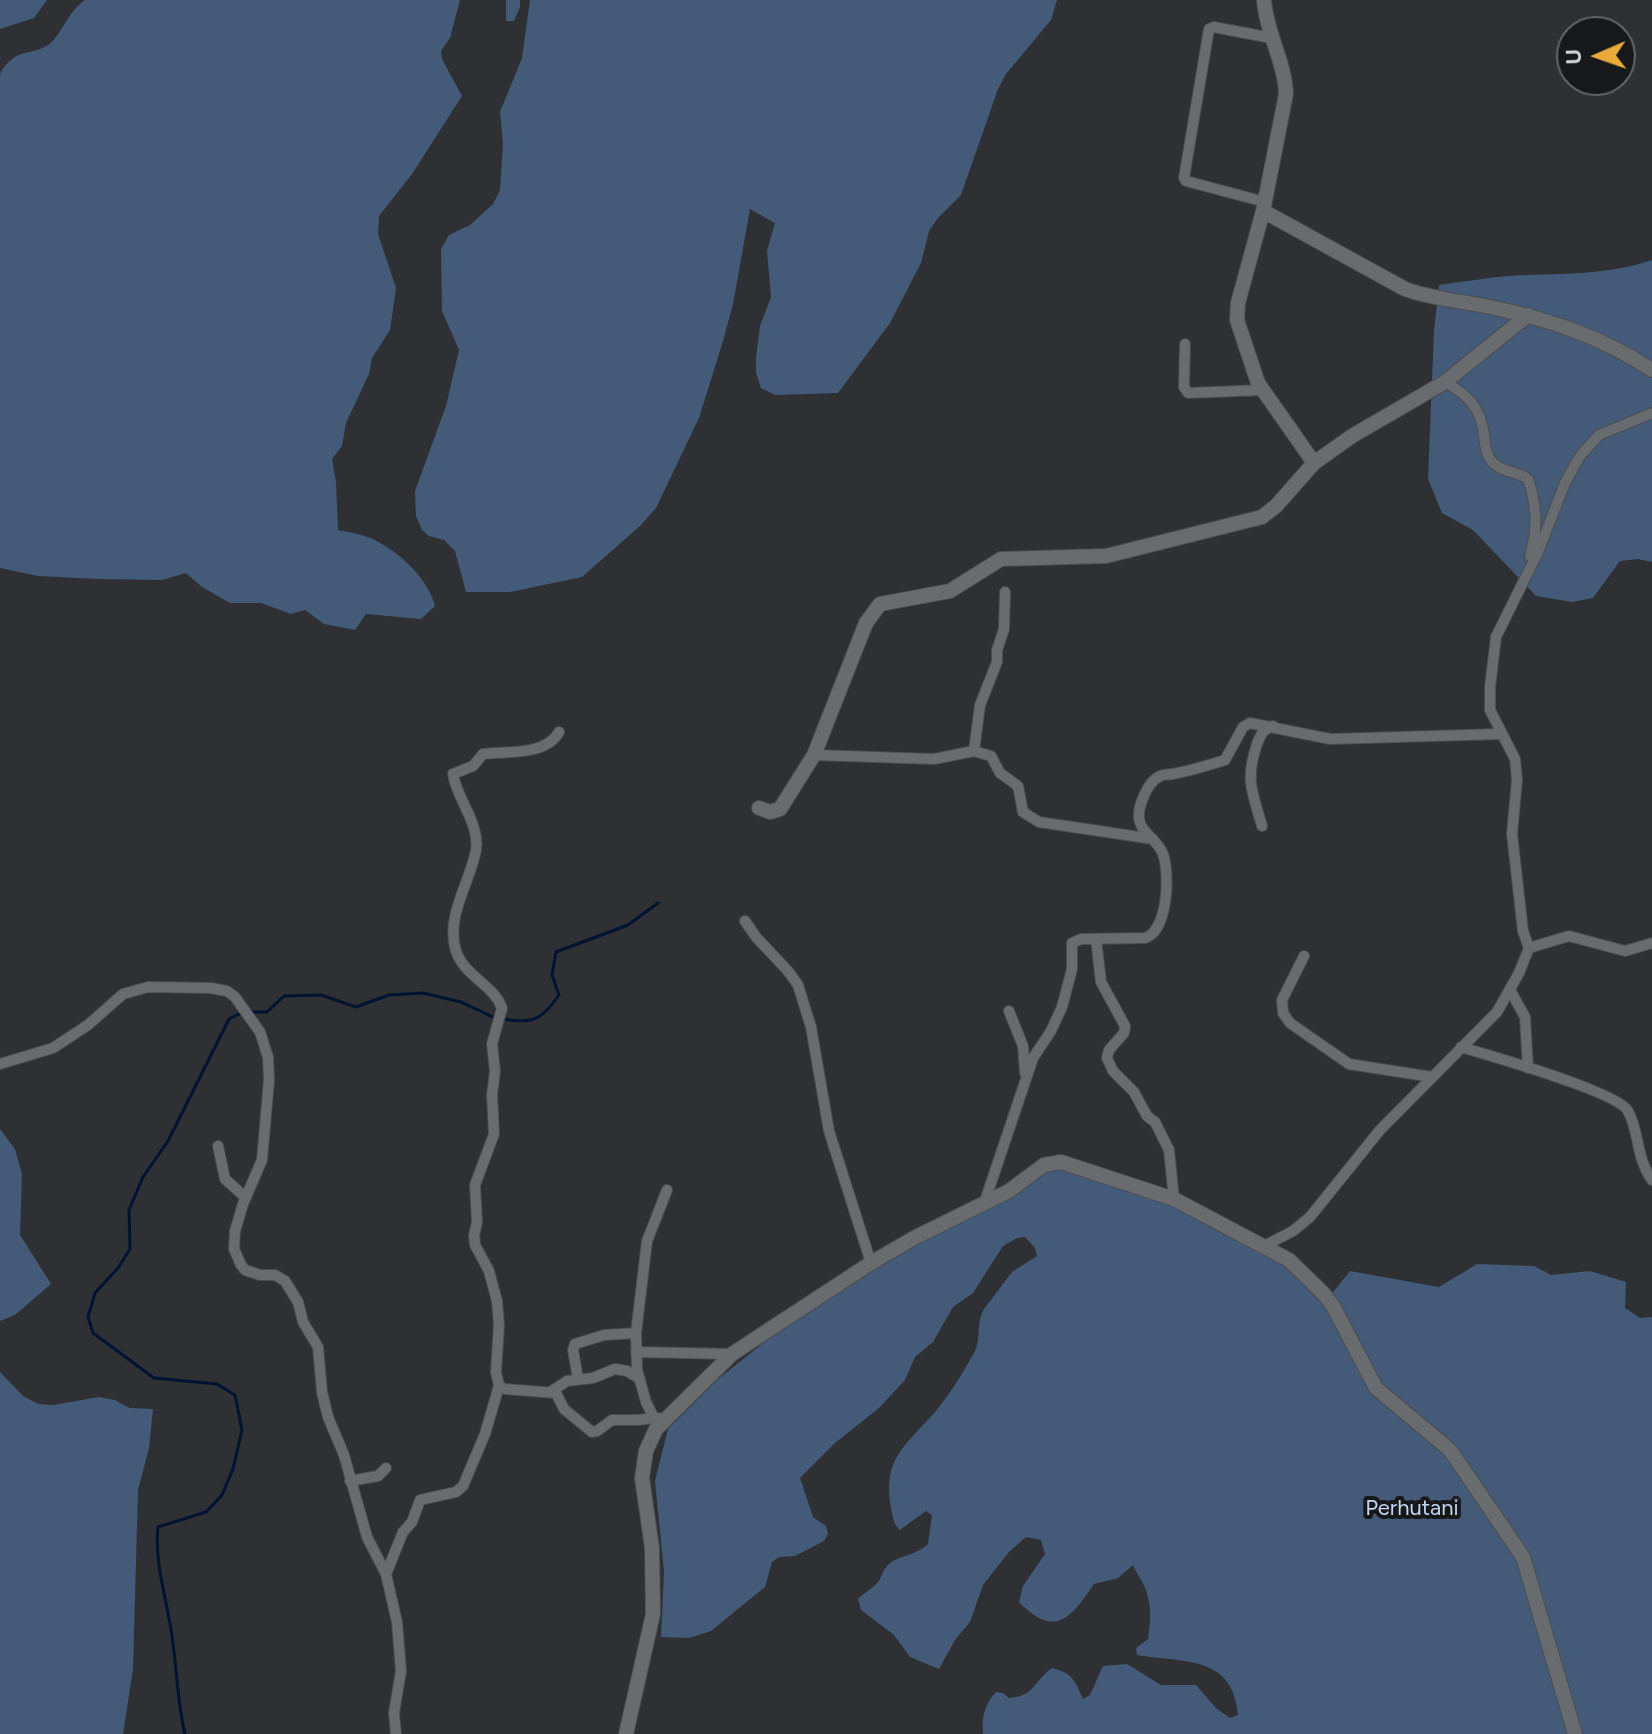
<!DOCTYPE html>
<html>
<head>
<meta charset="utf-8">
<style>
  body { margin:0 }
  #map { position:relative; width:1652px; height:1734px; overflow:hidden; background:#2e3033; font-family:Figtree,sans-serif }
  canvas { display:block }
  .north { position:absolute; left:1556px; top:16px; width:80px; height:80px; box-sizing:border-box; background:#171819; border:2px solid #636465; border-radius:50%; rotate:268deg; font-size:22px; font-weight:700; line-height:32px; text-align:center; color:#d5d6d8 }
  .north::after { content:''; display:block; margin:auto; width:28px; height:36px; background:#eaaa39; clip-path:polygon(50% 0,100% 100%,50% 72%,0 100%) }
</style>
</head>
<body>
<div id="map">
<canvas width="1652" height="1734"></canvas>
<div class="north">U</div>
</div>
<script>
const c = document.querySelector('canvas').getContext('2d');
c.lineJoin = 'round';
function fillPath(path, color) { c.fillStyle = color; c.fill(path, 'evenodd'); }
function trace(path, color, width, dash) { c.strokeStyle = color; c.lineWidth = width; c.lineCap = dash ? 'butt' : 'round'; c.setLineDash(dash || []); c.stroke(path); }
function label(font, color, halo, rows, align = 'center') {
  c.font = font + ' Figtree,sans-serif'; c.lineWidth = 8; c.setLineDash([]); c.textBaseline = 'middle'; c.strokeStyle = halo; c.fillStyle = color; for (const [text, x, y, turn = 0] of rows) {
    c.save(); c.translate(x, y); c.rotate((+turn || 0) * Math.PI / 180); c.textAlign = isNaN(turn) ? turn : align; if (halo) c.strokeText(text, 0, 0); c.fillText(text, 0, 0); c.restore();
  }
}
fillPath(new Path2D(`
  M0,0H47L34,18L0,29Z
  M85,0H460L450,38L441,51L442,59L462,96L412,174L379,216L378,234L396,288L390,330L372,358L369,374L346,423L342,446L332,459L336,482L338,530C348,532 360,534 370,538C397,549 428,578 435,606L421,619L366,614L355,630L324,624L305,610L291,614L261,603H230L202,587L186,573L162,580L98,579L38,576L0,568V74C14,47 32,56 48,45C62,35 67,12 85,0Z
  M506,0H520V7L514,21H506Z
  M530,0H1057L1051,20L1006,74L998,89L961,195L938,218L929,231L921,263L890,323L838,393L775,395L761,388L756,373V357L760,326L771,297L767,251L775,223L750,209L733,304L723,341L699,418L656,508L640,526L582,577L510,592H466L455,551L444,540L429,536L422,530L416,516L415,491L446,406L459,350L442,311L441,249L449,235L470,225L493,204L500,190L503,144L500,112L522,58Z
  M1652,260V562L1638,559L1620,561L1593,598L1572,602L1536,596L1473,530L1442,513L1428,479L1434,331L1439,285C1462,282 1485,278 1508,276C1557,273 1605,276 1652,260Z
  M0,1129L15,1149L22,1174L20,1235L51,1284L15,1315L0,1321Z
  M1056,1166L1141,1192L1223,1229L1296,1270L1325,1302L1350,1271L1439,1287L1477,1264L1534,1266L1551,1275L1590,1271L1626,1282L1625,1308L1640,1318L1652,1317V1734H983C982,1716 984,1705 996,1692L1003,1693L1009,1698C1035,1696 1033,1682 1052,1668C1073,1673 1075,1681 1083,1699L1090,1695L1103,1666L1127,1664L1161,1685H1196L1217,1709L1230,1718L1238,1715C1233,1655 1185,1663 1137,1655L1136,1648L1148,1639C1150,1624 1152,1609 1147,1594C1145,1584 1137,1575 1133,1565L1118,1578L1094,1584C1070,1620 1054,1638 1019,1602L1023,1586L1045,1554L1041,1540L1026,1537L1009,1552L983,1585L970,1622L955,1640L939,1669L910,1657L894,1635L861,1610L858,1599C864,1593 873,1588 878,1582C882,1577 883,1569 888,1565C898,1555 914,1557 928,1544L932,1515L926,1511L900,1530C893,1524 893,1517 891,1508C882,1459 905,1446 934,1413C949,1396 964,1371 975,1351C981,1338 976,1322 984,1309L1012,1272L1037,1256L1035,1248L1025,1237L1017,1238L1003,1246L973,1293L953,1307L933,1342L915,1357L905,1380L879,1408L835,1443L800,1478L813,1517L826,1526L828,1534L824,1541L795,1556L779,1557L772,1562L765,1587L711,1631L689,1638L661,1637L664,1572L655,1481L668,1429L718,1379L781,1329L866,1271Z
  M0,1372L23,1396L38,1404L53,1405L99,1397L115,1400L130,1408L153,1409L149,1448L138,1490L133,1669L123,1734H0Z`), '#445a79');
trace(new Path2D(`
  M250,1012H267L284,996L321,995L356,1007L389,995L423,993L461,1002L495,1018
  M503,1019C533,1024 542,1020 559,995L552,975L556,952L628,925L658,903
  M185,1734C177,1701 177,1669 172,1636C167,1600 154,1562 158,1527L206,1512L222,1495L233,1469L242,1430L235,1395L217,1384L154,1378L93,1333L88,1317L95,1293L118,1268L130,1249L129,1210L143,1177L168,1141L229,1019L243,1012`), '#001332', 3);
const street = new Path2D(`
  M1265,202L1186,181L1184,178L1209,29L1214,27L1271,38
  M1185,344L1184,387L1188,393L1263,390
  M1445,382C1468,395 1481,408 1484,435C1485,443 1485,452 1490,459C1498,472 1517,471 1528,479C1537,506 1538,528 1530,556
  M559,732C546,756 506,751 483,754L473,766L453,774C456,798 480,823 476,850C470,883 445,917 456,951C464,976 494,985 502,1008L492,1044L495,1071L492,1095L494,1134L475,1185L477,1222L474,1236L475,1245L489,1271L497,1301L499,1325L496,1372L499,1386L505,1389L556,1393L564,1409L592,1432L597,1431L612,1420H638L654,1418
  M974,751L980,705L997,662V650L1004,629L1005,592
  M814,755L934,759L974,751L991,756L1000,773L1018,786L1023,812L1039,822L1153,839
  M1262,826C1252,791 1245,780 1257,744C1261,734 1263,729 1273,726
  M745,921L756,937L788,971L798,985L811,1027L829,1131L871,1263
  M1096,939L1101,982L1125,1026L1124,1033L1109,1050L1107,1058L1113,1071L1134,1092L1147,1116L1155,1122L1169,1150L1174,1199
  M1529,948L1569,936L1625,951L1652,943
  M1304,956L1282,1000L1283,1013L1290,1023L1349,1064L1432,1077
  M1510,990L1525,1017L1528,1068
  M1009,1011L1023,1046L1025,1073
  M1461,1047C1488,1055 1618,1092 1628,1111C1640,1133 1635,1156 1652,1180
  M0,1064L53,1048L88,1025L123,994L148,987L211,988L227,991L235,997L260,1032L268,1057L269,1080L262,1160L243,1204L235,1231L234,1249L241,1265L245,1270L260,1275H275L285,1281L298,1302L303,1322L318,1347L322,1392L328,1417L344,1455L367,1537L386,1574L397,1622L401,1671L394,1713L396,1734
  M218,1146L225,1179L245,1197
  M984,1204L1033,1058L1051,1031L1062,1007L1072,969V943L1081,939L1145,938C1168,931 1170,874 1163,854C1158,841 1146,836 1141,825C1134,812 1147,782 1160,776C1164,774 1167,775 1172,774C1190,771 1208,765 1225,760L1243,727L1250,723L1330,739L1501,734
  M1264,1246L1293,1231L1310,1217L1380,1130L1497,1012L1519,973L1529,948L1523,931L1512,834L1517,780L1515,759L1490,710V687L1496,637L1538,552L1565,483L1580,456L1599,435L1652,413
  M636,1352L732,1354
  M578,1379L573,1350L575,1344L604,1335L636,1333
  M552,1391L567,1381L593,1378L615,1369L627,1371L640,1379
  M659,1418H654L646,1402L637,1370L636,1333L647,1241L667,1190
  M350,1481L378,1476L386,1468
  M386,1574L403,1532L412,1522L420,1500L456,1492L463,1486L485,1434L499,1386`);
const secondary = new Path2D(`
  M1263,211L1405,289C1432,299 1462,301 1490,307C1549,319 1602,337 1652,370
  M1314,463L1352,436L1445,382L1528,315
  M759,808L770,812L780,809L814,755L866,623L880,604L950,591L1001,559L1106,556L1262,517L1276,506L1314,463L1258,383L1237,320L1238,303L1263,211L1286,94C1285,62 1266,32 1264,0
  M626,1734L653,1614L652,1548L642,1478L646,1451L656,1429L732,1354L871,1263L914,1238L1009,1191L1044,1165L1061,1162L1174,1199L1289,1260L1323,1293L1333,1306L1376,1388L1450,1450L1523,1557L1575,1734`);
trace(street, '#4b4d50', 12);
trace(secondary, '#4b4d50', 16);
trace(street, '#696c6f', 10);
trace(secondary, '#696c6f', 14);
label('22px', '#c1d6f3', '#171819', [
  ["Perhutani",1412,1509]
]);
</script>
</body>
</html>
